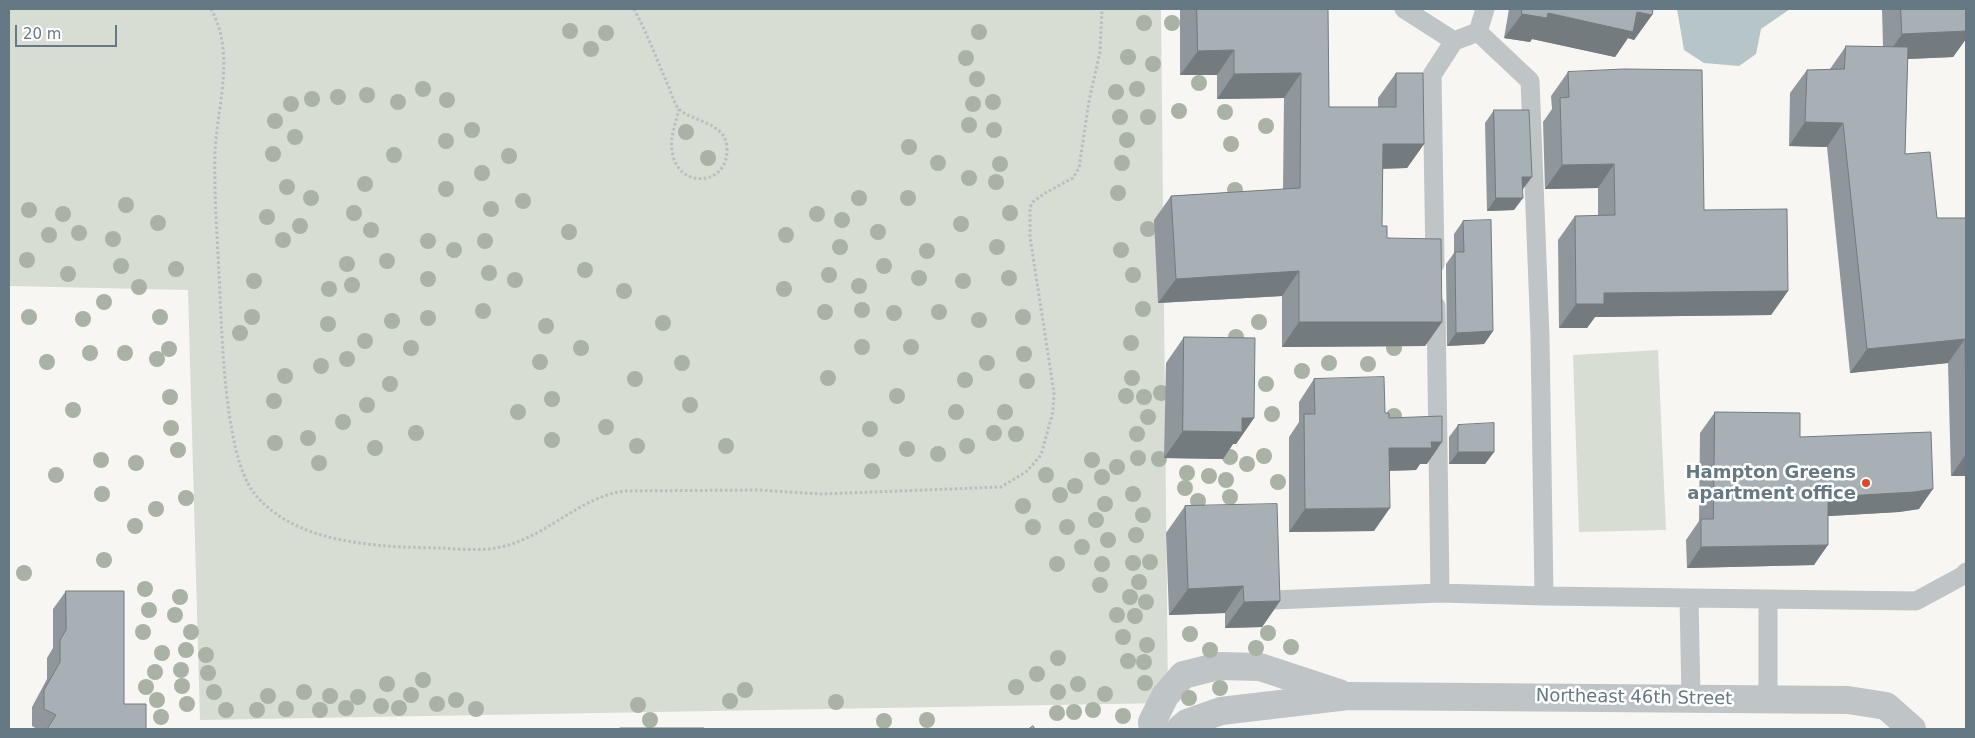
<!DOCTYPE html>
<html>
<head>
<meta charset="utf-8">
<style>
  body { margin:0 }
  #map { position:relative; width:1975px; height:738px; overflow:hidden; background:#f7f6f3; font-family:"DejaVu Sans",sans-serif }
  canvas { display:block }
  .frame { position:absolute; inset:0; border:10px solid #657984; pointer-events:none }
  .scale { position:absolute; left:15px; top:25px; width:102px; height:22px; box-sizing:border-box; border:2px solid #657984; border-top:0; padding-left:6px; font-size:15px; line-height:18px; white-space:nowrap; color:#657984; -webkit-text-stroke:4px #fff; paint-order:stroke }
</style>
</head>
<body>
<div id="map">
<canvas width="1975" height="738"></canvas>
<div class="frame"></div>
<div class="scale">20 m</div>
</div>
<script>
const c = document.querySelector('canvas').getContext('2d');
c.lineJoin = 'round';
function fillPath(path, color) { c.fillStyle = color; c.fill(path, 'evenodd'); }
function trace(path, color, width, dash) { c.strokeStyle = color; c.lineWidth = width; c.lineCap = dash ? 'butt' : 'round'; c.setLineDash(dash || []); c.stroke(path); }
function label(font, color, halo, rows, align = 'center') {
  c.font = font + ' "DejaVu Sans",sans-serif'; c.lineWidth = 5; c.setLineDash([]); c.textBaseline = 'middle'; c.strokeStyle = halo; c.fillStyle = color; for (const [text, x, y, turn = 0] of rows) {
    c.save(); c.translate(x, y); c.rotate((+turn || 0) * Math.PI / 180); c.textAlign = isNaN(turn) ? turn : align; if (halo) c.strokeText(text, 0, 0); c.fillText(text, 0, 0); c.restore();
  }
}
fillPath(new Path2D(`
  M9,9H1161L1168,703L200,720L188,290L9,286Z
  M1658,350L1666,530L1579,532L1573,355Z`), '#d8ddd4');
fillPath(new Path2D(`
  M1677,9H1790L1761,29L1756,54L1739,66L1704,63L1684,50Z`), '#b6c5c7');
trace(new Path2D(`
  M211,9C236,55 217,104 215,153C214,193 217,234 219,274C222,326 223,453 254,493C295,545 380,547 441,548C458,549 477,551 495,548C543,541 576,498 624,491L758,490L821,494L1001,487L1026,472L1041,455L1053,412L1054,393L1030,237V207L1033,202L1045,193L1073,178L1079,168L1089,101L1100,52L1102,9
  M634,9C647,33 657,60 668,85C671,92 674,104 679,109C692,122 726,122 727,148C729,187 676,190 672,150C670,136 676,123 679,109`), '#b9bdbf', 3, [2.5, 2.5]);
trace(new Path2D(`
  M1404,9L1454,41
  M1485,9L1478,32L1530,81L1540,336L1544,596L1916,601L1964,575L1966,572
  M1435,264L1432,75L1454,41L1478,32
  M1436,306L1440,593L1544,596
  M1689,598L1691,698
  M1768,599V699
  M1274,600L1440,593`), '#bfc4c7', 19);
trace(new Path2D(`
  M1153,729L1152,722L1165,696L1183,675L1219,666L1260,667L1339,693
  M1180,729L1187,723L1221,711L1348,696L1848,700L1886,706L1912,729`), '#bfc4c7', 28);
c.fillStyle = '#a9b2a4';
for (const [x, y] of [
  [1144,23],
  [1172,23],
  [570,31],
  [979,32],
  [606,33],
  [591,49],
  [1128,57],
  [966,58],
  [1153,64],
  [977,79],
  [1199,83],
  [423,89],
  [1137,89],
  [1116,92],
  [367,95],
  [338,97],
  [312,99],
  [447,100],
  [398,102],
  [993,102],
  [291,104],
  [973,104],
  [1179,111],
  [1225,112],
  [1120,117],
  [1148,117],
  [275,121],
  [969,125],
  [1266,126],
  [472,130],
  [994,130],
  [686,132],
  [295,137],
  [1127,140],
  [446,141],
  [1231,144],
  [909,147],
  [273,154],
  [394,155],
  [509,156],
  [708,158],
  [938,163],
  [1122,163],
  [1000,164],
  [482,173],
  [969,178],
  [996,182],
  [365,184],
  [287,187],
  [446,189],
  [1235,190],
  [1118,193],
  [311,198],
  [859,198],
  [908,198],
  [523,201],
  [126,205],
  [491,209],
  [29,210],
  [354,213],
  [1010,213],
  [63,214],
  [817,214],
  [267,217],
  [842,220],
  [158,223],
  [961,224],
  [300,226],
  [1148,229],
  [371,230],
  [569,232],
  [878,232],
  [79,233],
  [49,235],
  [786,235],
  [113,239],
  [283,240],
  [428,241],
  [485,241],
  [840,247],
  [997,247],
  [454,250],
  [1121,250],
  [927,251],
  [27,260],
  [387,261],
  [347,264],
  [121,266],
  [884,266],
  [176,269],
  [585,270],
  [489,273],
  [68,274],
  [829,275],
  [1133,275],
  [919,278],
  [1009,278],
  [428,279],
  [515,280],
  [254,281],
  [963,281],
  [352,285],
  [859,286],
  [139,287],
  [329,289],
  [784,289],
  [624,291],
  [104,302],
  [1143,309],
  [862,310],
  [483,311],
  [825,312],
  [939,312],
  [894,313],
  [29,317],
  [160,317],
  [252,317],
  [1023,317],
  [428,318],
  [83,319],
  [979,320],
  [392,321],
  [1259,322],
  [663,323],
  [328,324],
  [546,326],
  [240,333],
  [1236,337],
  [365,341],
  [1131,343],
  [862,347],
  [911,347],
  [411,348],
  [581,348],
  [1394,348],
  [169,349],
  [90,353],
  [125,353],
  [1024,354],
  [157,359],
  [347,359],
  [47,362],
  [540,362],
  [682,363],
  [987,363],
  [1329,363],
  [1368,364],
  [321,366],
  [1302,371],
  [285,376],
  [828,378],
  [1132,378],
  [635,379],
  [965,380],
  [1027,381],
  [390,384],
  [1266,384],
  [1161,393],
  [897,396],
  [1126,396],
  [170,397],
  [1144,397],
  [552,399],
  [274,401],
  [367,405],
  [690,405],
  [73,410],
  [518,412],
  [956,412],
  [1005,412],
  [1272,414],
  [1394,416],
  [1148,417],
  [343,422],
  [606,427],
  [171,428],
  [870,429],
  [416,433],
  [994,433],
  [1016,434],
  [1137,434],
  [308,438],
  [552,440],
  [275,443],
  [637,446],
  [726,446],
  [967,446],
  [375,448],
  [907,449],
  [178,450],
  [938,454],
  [1264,456],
  [1230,457],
  [1138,458],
  [1159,459],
  [101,460],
  [1092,460],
  [136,463],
  [319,463],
  [1247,464],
  [1117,467],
  [872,471],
  [1187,473],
  [56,475],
  [1046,475],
  [1209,476],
  [1102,477],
  [1226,480],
  [1278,482],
  [1075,486],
  [1185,488],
  [102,494],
  [1133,494],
  [1060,495],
  [1230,497],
  [186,498],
  [1198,501],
  [1105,504],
  [1023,506],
  [156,509],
  [1143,515],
  [1096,520],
  [135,526],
  [1033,527],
  [1067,527],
  [1136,535],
  [1108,540],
  [1082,547],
  [104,560],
  [1150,562],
  [1133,563],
  [1057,564],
  [1102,564],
  [24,573],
  [1139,582],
  [1100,585],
  [145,589],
  [180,597],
  [1130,597],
  [1146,602],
  [149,610],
  [175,615],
  [1117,615],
  [1135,616],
  [143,632],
  [191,632],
  [1268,633],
  [1190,634],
  [1123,637],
  [1147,645],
  [1291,647],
  [1256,648],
  [186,650],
  [1210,650],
  [162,653],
  [206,655],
  [1058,658],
  [1128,661],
  [1144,662],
  [181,670],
  [155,672],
  [208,673],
  [1037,674],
  [423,680],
  [1145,683],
  [387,684],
  [1078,684],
  [182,686],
  [146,687],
  [1016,687],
  [1220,688],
  [745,690],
  [214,692],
  [304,692],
  [1058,692],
  [1105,694],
  [411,695],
  [268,696],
  [330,696],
  [358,697],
  [1189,698],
  [157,700],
  [456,700],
  [730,701],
  [836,702],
  [187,704],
  [437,704],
  [638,705],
  [381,706],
  [346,708],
  [399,708],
  [286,709],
  [476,709],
  [226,710],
  [257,710],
  [320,710],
  [1093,710],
  [1074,712],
  [1057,713],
  [1123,716],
  [161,717],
  [650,720],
  [927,720],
  [884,721]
]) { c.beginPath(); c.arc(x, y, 8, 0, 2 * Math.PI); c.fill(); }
fillPath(new Path2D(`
  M1180,9H1328L1329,107H1378V98L1396,73L1424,144L1407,168L1383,169L1382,226L1387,238L1442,322L1425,346L1282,347V296L1158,303L1154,220L1171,196L1283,189L1284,98L1217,99V75H1180Z
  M1509,9H1653L1652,15L1634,40L1628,38L1615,57L1532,39L1530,42L1504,38Z
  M1882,9H1966V39L1953,57L1908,59L1905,154L1937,218H1966V476H1951L1948,363L1850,373L1827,147L1789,146L1790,93L1807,70L1830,69L1846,46H1883Z
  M1568,72L1704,210L1788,291L1771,315L1595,317L1587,328H1559L1558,240L1575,216H1598V188L1545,189L1543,122L1552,109L1551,96Z
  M1494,110L1523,189L1514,210L1487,211L1485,123Z
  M1463,221L1493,331L1484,344L1447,346L1446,264L1454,253V234Z
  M1184,337L1254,418L1236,444H1233L1223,459L1164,458L1166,363Z
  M1314,379L1385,413L1427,464H1420L1416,470L1390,471L1374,531L1289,532V437L1299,422V402Z
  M1715,412L1800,437L1919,509L1899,512L1828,516L1814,565L1687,568L1686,540L1699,521L1700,433Z
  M1458,425L1494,452L1485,464H1449V437Z
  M1185,506L1280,601L1262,627L1225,628V613L1169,615L1166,533Z
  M66,591L124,704L146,729H37L32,726V707L47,679V658L53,648V609Z`), '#8f979c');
fillPath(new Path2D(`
  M1637,12L1652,15L1634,40L1628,38L1615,57L1532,39L1530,42L1504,38L1522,14Z
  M1966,31V39L1953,57L1884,60L1902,34Z
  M1234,50L1217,75H1180L1198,51Z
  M1301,73L1284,98L1217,99L1234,74Z
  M1805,122L1843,123L1827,147L1789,146Z
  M1383,144H1424L1407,168L1365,169Z
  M1614,164L1598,188L1545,189L1562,165Z
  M1522,177H1532L1523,189L1513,190Z
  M1496,198H1523L1514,210L1487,211Z
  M1299,271L1282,296L1158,303L1176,279Z
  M1788,291L1771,315L1595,317L1587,328H1559L1576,304L1604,293Z
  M1299,322H1442L1425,346L1282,347Z
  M1493,331L1484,344L1447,346L1456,333Z
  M1965,339L1948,363L1850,373L1867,349Z
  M1242,418H1254L1236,444H1233L1223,459L1164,458L1183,431Z
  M1431,442H1442L1427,464H1420L1416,470L1374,471L1389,448Z
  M1458,452H1494L1485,464H1449Z
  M1966,454V476H1951Z
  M1933,489L1919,509L1899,512L1813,517L1828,497Z
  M1390,508L1374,531L1289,532L1305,509Z
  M1828,545L1814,565L1687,568L1701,547Z
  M1243,586L1225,613L1169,615L1188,589Z
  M1280,601L1262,627L1225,628L1244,602Z`), '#747b7f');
const building = new Path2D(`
  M1197,9H1328L1329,107H1396V73H1423L1424,144H1383L1382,226H1387V238L1441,239L1442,322H1299V271L1176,279L1171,196L1300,188L1301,73L1234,74V50L1198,51Z
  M1522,9H1653L1652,15L1637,12L1633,32L1548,13L1547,18L1522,14Z
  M1901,9H1966V31L1902,34Z
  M1846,46L1908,47L1905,154L1930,152L1937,218H1966V406L1965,339L1867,349L1843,123L1805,122L1807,70L1844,69Z
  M1624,69L1702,70L1704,210L1787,209L1788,291L1604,293V304H1576L1575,216L1615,215L1614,164L1562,165L1560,98L1569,97L1568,72Z
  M1494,110H1529L1532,177H1522L1523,198H1496Z
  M1491,220L1493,331L1456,333L1455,252H1464L1463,221Z
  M1184,337L1255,338L1254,418H1242V432L1183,431Z
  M1384,377L1385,413H1389V418L1442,416V442H1431L1432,448H1389L1390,508L1305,509L1304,414H1315L1314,379Z
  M1715,412L1800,413V437L1931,432L1933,489L1914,492L1828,497V545L1701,547V519H1713Z
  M1494,423V452H1458V425Z
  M1277,504L1280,601L1244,602L1243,586L1188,589L1185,506Z
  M66,591H124V704H146V729H47L56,715L44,709V690L60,662V640L66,630Z
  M1033,726L1035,729H1029Z
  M620,728H704V729H620Z`);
fillPath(building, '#a6b0b5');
trace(building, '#747b7f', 1);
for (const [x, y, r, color] of [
  [1866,483,5,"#e34627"]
]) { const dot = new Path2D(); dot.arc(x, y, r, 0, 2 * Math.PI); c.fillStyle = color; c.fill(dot); trace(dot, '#fff', 2); }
label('bold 18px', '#657984', '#fff', [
  ["Hampton Greens",1856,473],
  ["apartment office",1856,494]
], 'right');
label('18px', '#657984', '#fff', [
  ["Northeast 46th Street",1634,698,1]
]);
</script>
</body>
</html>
